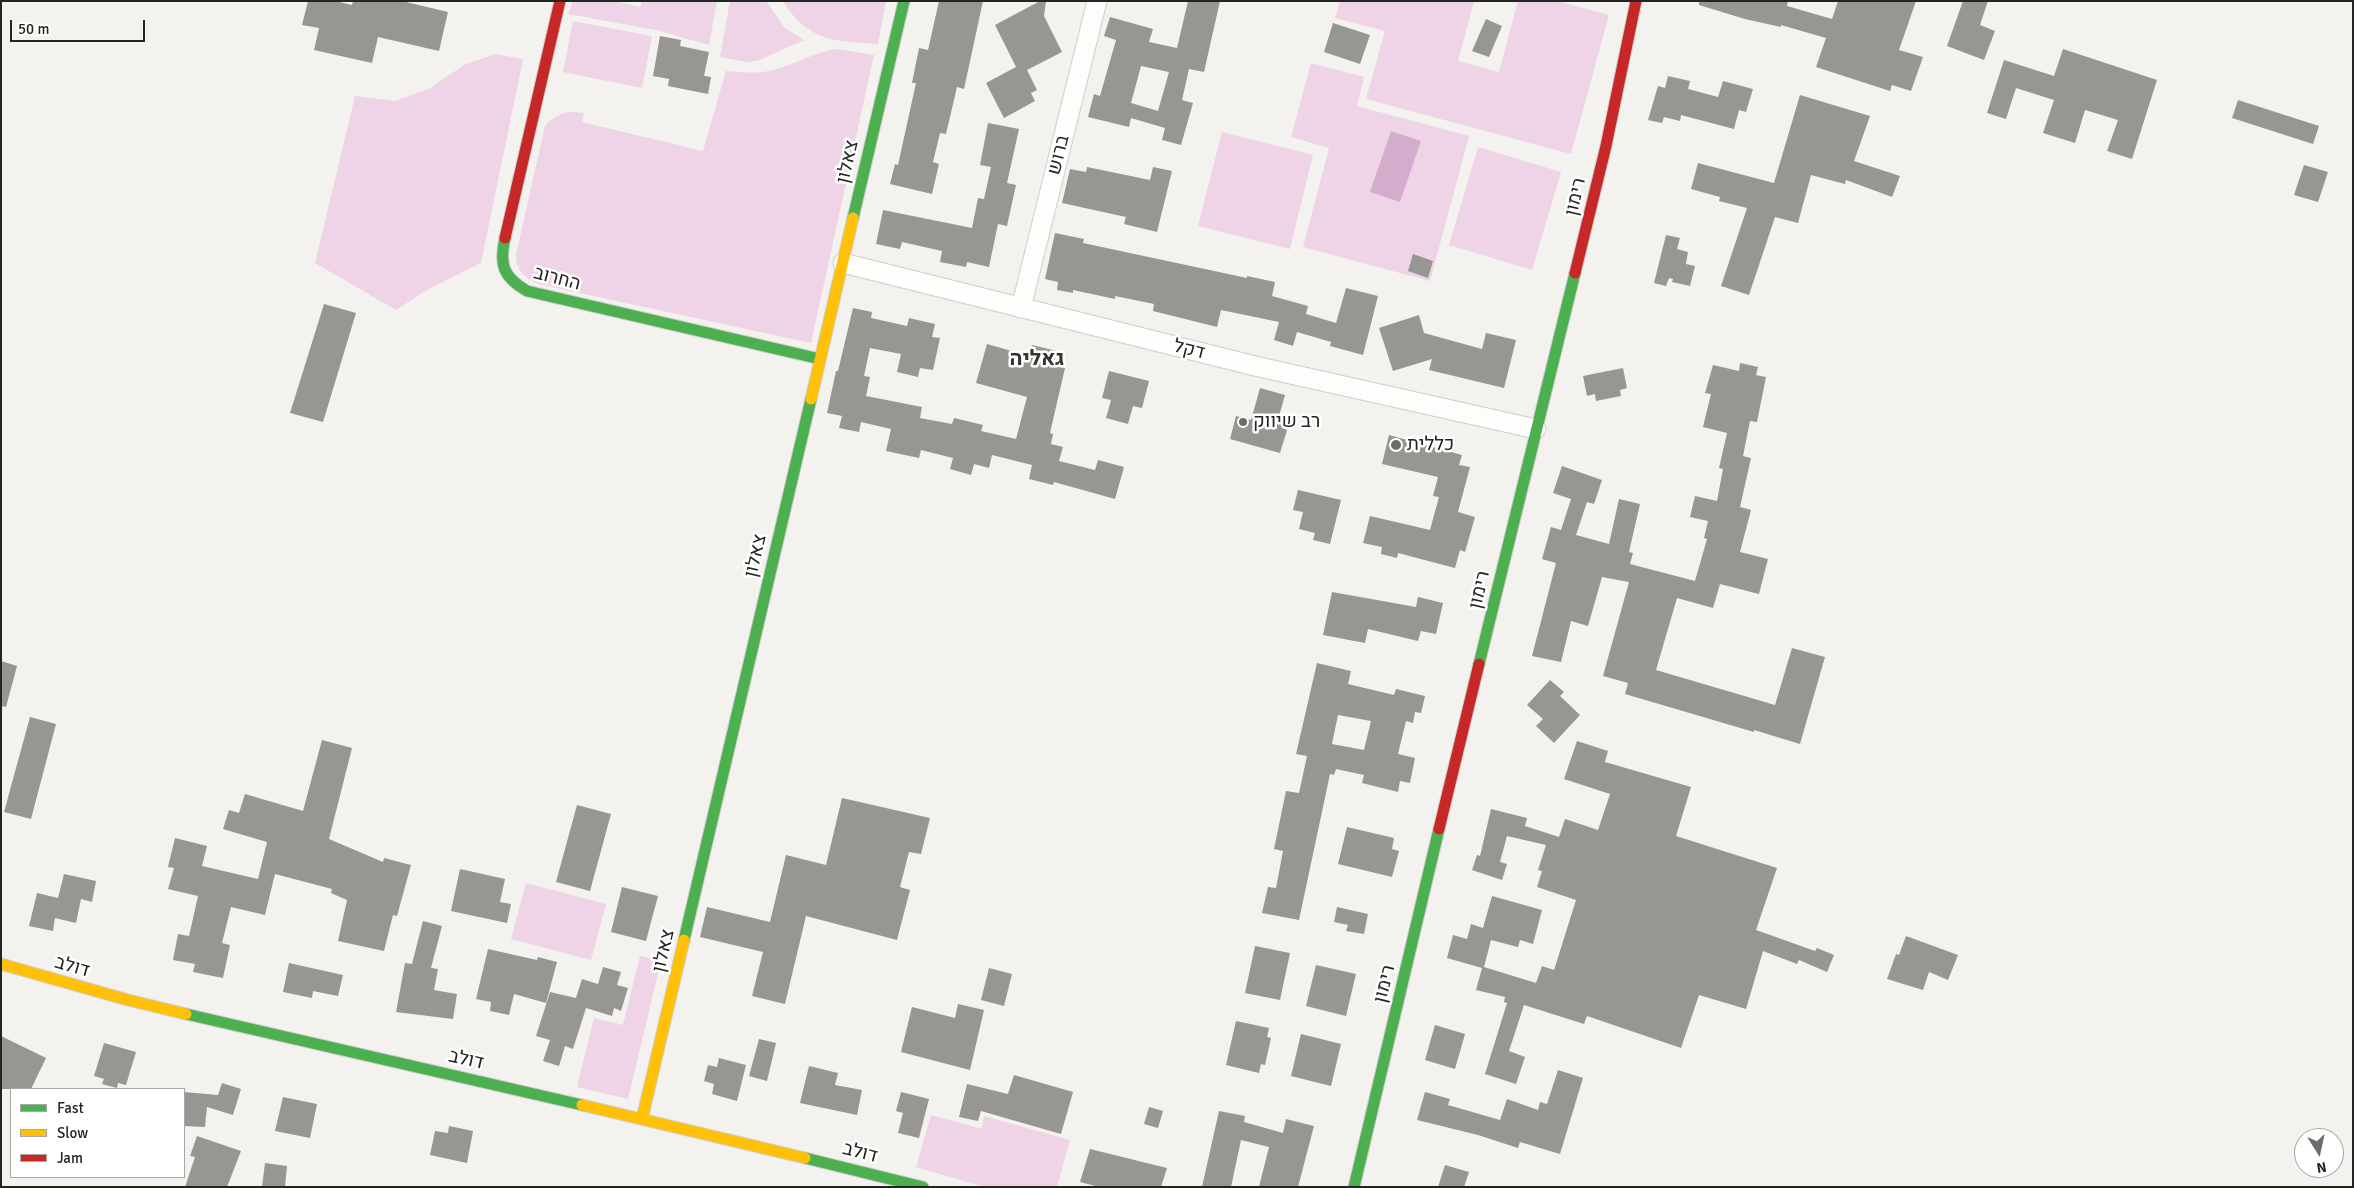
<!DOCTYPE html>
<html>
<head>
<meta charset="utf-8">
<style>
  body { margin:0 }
  #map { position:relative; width:2354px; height:1188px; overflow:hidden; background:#f3f2ee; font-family:Signika,sans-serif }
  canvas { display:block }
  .frame { position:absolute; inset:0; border:2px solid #242421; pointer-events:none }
  .legend { position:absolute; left:10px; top:1088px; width:175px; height:90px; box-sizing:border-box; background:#fff; border:1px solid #a7a7a6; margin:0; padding:6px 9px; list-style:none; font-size:15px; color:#242421 }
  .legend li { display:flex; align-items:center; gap:10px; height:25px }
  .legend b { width:25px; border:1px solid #a7a7a6 }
  .north { position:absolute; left:2294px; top:1128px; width:50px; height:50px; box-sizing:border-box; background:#fff; border:1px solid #a7a7a6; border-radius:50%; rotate:170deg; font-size:14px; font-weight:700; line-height:20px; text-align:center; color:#242421 }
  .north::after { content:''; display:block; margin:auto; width:18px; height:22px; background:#6c6c69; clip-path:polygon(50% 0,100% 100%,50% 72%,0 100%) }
  .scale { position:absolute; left:10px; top:20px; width:135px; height:22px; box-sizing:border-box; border:2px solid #242421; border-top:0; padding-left:6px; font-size:15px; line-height:18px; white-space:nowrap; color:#242421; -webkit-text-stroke:4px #fff; paint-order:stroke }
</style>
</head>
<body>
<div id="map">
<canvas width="2354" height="1188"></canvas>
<div class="frame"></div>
<ul class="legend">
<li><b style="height:6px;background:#4caf50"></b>Fast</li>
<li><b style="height:6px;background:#ffc107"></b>Slow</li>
<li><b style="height:6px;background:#c62828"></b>Jam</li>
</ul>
<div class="north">N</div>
<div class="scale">50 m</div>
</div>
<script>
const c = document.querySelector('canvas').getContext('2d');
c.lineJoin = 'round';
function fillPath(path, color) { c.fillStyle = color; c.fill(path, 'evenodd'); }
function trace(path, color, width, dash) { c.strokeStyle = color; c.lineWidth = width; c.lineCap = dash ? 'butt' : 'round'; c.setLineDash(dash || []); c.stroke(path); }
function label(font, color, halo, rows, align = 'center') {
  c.font = font + ' Signika,Heebo,sans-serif'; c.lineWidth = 5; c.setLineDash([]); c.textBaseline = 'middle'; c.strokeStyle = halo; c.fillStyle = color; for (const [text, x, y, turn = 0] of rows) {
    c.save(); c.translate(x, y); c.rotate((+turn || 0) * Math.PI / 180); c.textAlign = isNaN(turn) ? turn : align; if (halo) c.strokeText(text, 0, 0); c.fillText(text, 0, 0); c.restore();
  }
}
fillPath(new Path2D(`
  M573,1H615L640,7L642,1H717L709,45L656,30L568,14Z
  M730,1H766L785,28L804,40L757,61L746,62L720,57Z
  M783,1H886L878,44C834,41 808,42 783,1Z
  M1340,1H1474L1458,61L1499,72L1518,1H1557L1609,15L1571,154L1366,99L1385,31L1335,18Z
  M573,21L652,36L642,88L563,72Z
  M837,49L874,55L811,343L538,284C524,277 516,271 516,255L545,126C557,113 567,110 584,113L582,122L703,151L726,71C741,72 754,74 769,71C793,66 813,52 837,49Z
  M495,54L523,59L481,263L427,290L396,310L315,263L355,96L395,101L430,88L464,65Z
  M1311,63L1364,77L1357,106L1469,136L1430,281L1303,247L1329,148L1291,137Z
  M1222,132L1313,155L1290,249L1198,226Z
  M1478,147L1561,172L1532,270L1449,245Z
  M526,883L606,904L591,960L511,939Z
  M640,956L661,961L628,1099L577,1087L594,1018L623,1025Z
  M931,1115L982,1129L984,1116L1070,1140L1057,1187H984L916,1167Z`), '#eed4e6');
fillPath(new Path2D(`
  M1391,131L1421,141L1400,202L1370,192Z`), '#d4accc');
fillPath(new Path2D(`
  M308,1H335L352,5L353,1H402L448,12L439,51L378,37L372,63L314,50L319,28L302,25Z
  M939,1H983L964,89L957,87L946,134L940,133L933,162L939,164L932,194L890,184L895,164L898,165L916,83H912L919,48L928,50Z
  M1040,1H1046L1044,16L1062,52L1027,70L1037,90L1031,93L1035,101L1004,118L986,83L1016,67L995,25Z
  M1188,1H1220L1204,72L1189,69L1182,100L1193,103L1181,145L1162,140L1165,128L1131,118L1129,127L1088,117L1094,94L1100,96L1116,40L1104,36L1110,17L1153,29L1149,42L1177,48ZM1141,66L1169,72L1158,111L1131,103Z
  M1699,1H1788L1787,6L1832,19L1838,1H1916L1899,50L1923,57L1911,91L1892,85L1890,91L1816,67L1826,38L1781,25V27L1745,19L1699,5Z
  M1963,1H1988L1980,25L1995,31L1984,60L1947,46Z
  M1486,19L1502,26L1489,57L1472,51Z
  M1333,23L1370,35L1360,64L1324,52Z
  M660,36L681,40L680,46L709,52L704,76L711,77L708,94L668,86L669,79L653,76Z
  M2063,49L2157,80L2132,159L2107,151L2118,120L2085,110L2075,143L2043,133L2054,100L2016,88L2006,119L1987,113L2004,60L2054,76Z
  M1668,76L1690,81L1688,89L1718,97L1723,81L1753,89L1746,112L1739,110L1734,129L1681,115L1680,121L1664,117L1662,123L1648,120L1658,86L1665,88Z
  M1800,95L1870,116L1854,161L1900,176L1892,197L1846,180L1845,184L1811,175L1798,223L1775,217L1749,295L1721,286L1747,208L1719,201L1720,197L1691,189L1698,163L1774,183Z
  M2238,100L2319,126L2313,144L2232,118Z
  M988,123L1019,129L1007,183L1016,185L1007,226L998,224L989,267L967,262L966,267L940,262L942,251L902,242L900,249L876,244L883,210L972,228L978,198L984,199L991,167L980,165Z
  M2304,165L2328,172L2318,202L2294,195Z
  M1087,167L1150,180L1153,167L1172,171L1157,232L1124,224L1126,217L1062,203L1070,169L1086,172Z
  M1055,233L1084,239L1083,243L1247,278V276L1275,282L1272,296L1308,306L1306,314L1336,323L1346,288L1378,296L1363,355L1330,346L1331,342L1297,332L1293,346L1274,340L1279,322L1221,310L1217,327L1153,311L1154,304L1115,296V299L1073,290V293L1057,290L1058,282L1045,279Z
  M1666,235L1680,238L1677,249L1688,252L1686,264L1695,266L1690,286L1672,282L1673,279L1669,278L1666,286L1654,283Z
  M1413,254L1433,261L1428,278L1408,271Z
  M324,304L356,313L323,422L290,413Z
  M853,308L872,312L871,318L907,326L909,318L935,324L932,337L940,338L933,370L920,368L918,377L897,372L901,354L870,348L864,376L870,377L866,396L922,407L920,418L952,424L954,418L983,425L981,431L1016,439L1027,397L976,383L987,344L1029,356L1032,345L1057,351L1053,365L1065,368L1050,433L1053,434L1051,444L1063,447L1059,461L1095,470L1098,460L1124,467L1115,499L1054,482L1053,485L1029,479L1032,465L992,455L989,468L974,464L971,475L950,469L953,458L921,450L919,458L886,451L891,429L861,422L859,432L839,428L842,416L827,413L836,371H838Z
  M1419,315L1424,333L1482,349L1486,333L1516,340L1504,388L1429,370L1432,359L1393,371L1379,328Z
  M1740,363L1758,367L1756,375L1766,377L1757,422L1750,421L1743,456L1751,458L1740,507L1751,510L1740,552L1768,559L1759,594L1720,584L1713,608L1677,598L1656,670L1775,705L1792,648L1825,657L1800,744L1754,730V732L1625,694L1628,683L1603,676L1629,582L1602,577L1588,626L1571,621L1561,662L1532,656L1556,563L1542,559L1551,527L1561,530L1571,499L1553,493L1562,466L1602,480L1594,504L1587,502L1576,535L1609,544L1619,499L1640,504L1629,552L1633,553L1630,564L1695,581L1707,539L1704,538L1708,521L1690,517L1695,496L1717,501L1723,469L1719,468L1727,433L1703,427L1711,394L1705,393L1713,365L1739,371Z
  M1623,368L1627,388L1620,390L1621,396L1596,401L1595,394L1587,396L1583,376Z
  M1109,371L1149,381L1142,408L1133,406L1128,424L1106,418L1111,400L1102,398Z
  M1260,388L1285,395L1277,423L1288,427L1280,453L1230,439L1236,416L1251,420Z
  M1389,435L1462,455L1459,465L1470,467L1458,512L1475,517L1465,552L1460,550L1455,568L1398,553L1397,558L1381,554L1382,547L1363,543L1370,516L1430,530L1439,497L1433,496L1438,477L1382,464Z
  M1298,490L1341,500L1330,544L1313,540L1315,533L1299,529L1303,512L1293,510Z
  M1332,592L1416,607L1418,597L1443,603L1436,634L1421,631L1418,641L1368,629L1365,643L1323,635Z
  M1,661L17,666L6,707L1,706Z
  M1317,663L1351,671L1348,684L1394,695L1396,689L1425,696L1421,713L1415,712L1413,723L1406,721L1398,754L1415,758L1410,783L1400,781L1398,792L1362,783L1364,775L1336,769L1334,775L1330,774L1299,920L1262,913L1268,887L1276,888L1283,851L1274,849L1286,791L1299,793L1307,756L1296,754ZM1338,715L1371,721L1364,750L1332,744Z
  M1550,680L1564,692L1560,696L1580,715L1554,743L1536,726L1543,719L1527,705Z
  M30,717L56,724L31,819L4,812Z
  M322,740L352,748L329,839L383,862L384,858L411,865L397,916L393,915L384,951L338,941L347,900L331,893L332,889L275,874L265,915L231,907L222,943L230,945L223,978L193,972L195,964L173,960L178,934L189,936L198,896L168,889L174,868L168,867L175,838L207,846L202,866L258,879L267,842L223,829L229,810L239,813L245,794L303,811Z
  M1577,741L1608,751L1605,762L1691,787L1676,836L1777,868L1756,930L1815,951L1817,948L1834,955L1827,972L1799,960L1797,964L1763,951L1746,1009L1699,995L1681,1048L1587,1016L1584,1024L1524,1005L1509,1051L1525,1057L1516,1084L1485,1074L1507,1003L1504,1002L1505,997L1476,990L1482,968L1447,958L1453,935L1467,939L1471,924L1483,928L1492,896L1542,910L1533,944L1520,940L1518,947L1491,940L1484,967L1536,983L1542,966L1554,970L1576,900L1537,887L1542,871L1538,870L1546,845L1507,836L1500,862L1507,864L1502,880L1472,870L1477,855L1480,856L1491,809L1527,818L1525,826L1559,837L1565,819L1598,830L1610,794L1564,779Z
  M842,798L930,818L921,854L909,852L900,887L910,890L897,940L806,916L785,1004L752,996L763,952L700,937L707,907L770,922L786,855L826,865Z
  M577,805L611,814L590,891L556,882Z
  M1347,827L1394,838L1392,849L1399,851L1392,877L1338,864Z
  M460,869L505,879L500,902L511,904L507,923L451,911Z
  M64,874L96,881L92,902L81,899L76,923L55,918L53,931L29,926L37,893L58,898Z
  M622,887L658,896L646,941L611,932Z
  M1337,907L1368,914L1364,934L1346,931L1348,925L1334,922Z
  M423,921L442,926L431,968L438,969L434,990L457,994L453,1019L396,1012L405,963L412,964Z
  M1906,936L1958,955L1948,980L1929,972L1923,990L1887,979L1896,954L1899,955Z
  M1255,946L1290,953L1280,1000L1245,993Z
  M488,949L537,960L538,957L557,962L546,1003L514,994L509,1015L490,1011L491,1002L476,999Z
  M289,963L343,975L338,996L313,991L312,998L283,992Z
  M1316,965L1356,974L1346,1016L1306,1006Z
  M603,967L621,972L617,985L628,988L621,1011L614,1008L612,1016L586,1008L573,1049L565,1046L559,1066L543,1061L550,1040L536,1036L550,992L576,998L582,979L598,984Z
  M989,968L1012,974L1004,1006L981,1000Z
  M958,1004L984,1010L970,1070L901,1052L912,1007L955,1018Z
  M1236,1021L1269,1028L1267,1037L1271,1038L1265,1065L1261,1064L1259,1073L1226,1065Z
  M1435,1025L1465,1034L1455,1069L1425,1060Z
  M1301,1034L1341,1044L1331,1086L1291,1076Z
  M1,1036L46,1058L31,1089H1Z
  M759,1039L776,1043L767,1081L749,1076Z
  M104,1043L136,1052L126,1085L118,1083L117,1088L102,1084L104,1079L94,1076Z
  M719,1058L746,1065L737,1101L712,1094L714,1084L704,1081L708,1065L717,1067Z
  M809,1066L838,1073L835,1085L862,1090L857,1115L800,1103Z
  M1558,1070L1583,1078L1560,1154L1520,1142L1518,1148L1478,1135L1417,1120L1425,1092L1450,1099L1448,1105L1500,1120L1507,1099L1538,1110L1540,1102L1547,1104Z
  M1014,1075L1073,1092L1061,1134L981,1111L978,1121L959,1117L967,1084L1008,1094Z
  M222,1083L241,1089L233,1115L207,1107L205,1127L184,1126L185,1101L184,1092L218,1095Z
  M901,1092L929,1099L919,1138L898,1133L903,1113L896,1111Z
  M283,1097L317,1104L310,1138L275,1131Z
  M1149,1107L1163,1111L1158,1128L1144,1124Z
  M1219,1111L1245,1116L1244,1122L1283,1133L1286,1119L1314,1126L1298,1187H1259L1269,1147L1241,1140L1231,1187H1202Z
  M449,1126L473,1131L467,1163L430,1155L435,1131L448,1133Z
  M197,1136L241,1151L227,1187H185L195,1157L190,1156Z
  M1090,1149L1167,1168L1161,1187H1099L1080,1182Z
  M265,1163L287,1166L285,1187H262Z
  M1445,1165L1469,1172L1464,1187H1438Z`), '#979693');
const street = new Path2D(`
  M843,263L1255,366L1536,429
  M1021,308L1097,1`);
const fast = new Path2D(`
  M853,218L904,1
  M505,238C499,265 503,277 527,291L820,359
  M1479,664L1575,273
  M684,940L811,399
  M186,1014L582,1105
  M805,1158L923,1187
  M1354,1187L1439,829`);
const slow = new Path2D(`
  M811,399L853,218
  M1,964L128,1000L186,1014
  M582,1105L805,1158
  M642,1119L684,940`);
const jam = new Path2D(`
  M505,238L560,1
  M1575,273L1606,146L1636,1
  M1439,829L1479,664`);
trace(street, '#cfcecb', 21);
trace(fast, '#cfcecb', 13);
trace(slow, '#cfcecb', 13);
trace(jam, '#cfcecb', 13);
trace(street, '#fdfdfc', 19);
trace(fast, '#4caf50', 11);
trace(slow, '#ffc107', 11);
trace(jam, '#c62828', 11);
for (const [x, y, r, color] of [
  [1243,422,5,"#6c6c69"],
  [1396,445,6,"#6c6c69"]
]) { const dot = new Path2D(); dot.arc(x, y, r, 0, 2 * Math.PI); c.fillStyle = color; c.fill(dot); trace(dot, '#fff', 2); }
label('19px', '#242421', '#fff', [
  ["ברוש",1059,155,-76],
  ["צאלון",848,162,-77],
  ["רימון",1576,197,-77],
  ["החרוב",557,279,15],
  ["דקל",1189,350,14],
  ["צאלון",756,556,-77],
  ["רימון",1480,590,-77],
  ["צאלון",664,951,-77],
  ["דולב",72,967,16],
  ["רימון",1385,984,-76],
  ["דולב",466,1060,13],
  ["דולב",860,1153,14]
]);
label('19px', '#242421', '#fff', [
  ["רב שיווק",1253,422],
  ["כללית",1407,445]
], 'left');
label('bold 21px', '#35342e', '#fff', [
  ["גאליה",1037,359]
]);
</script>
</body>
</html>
